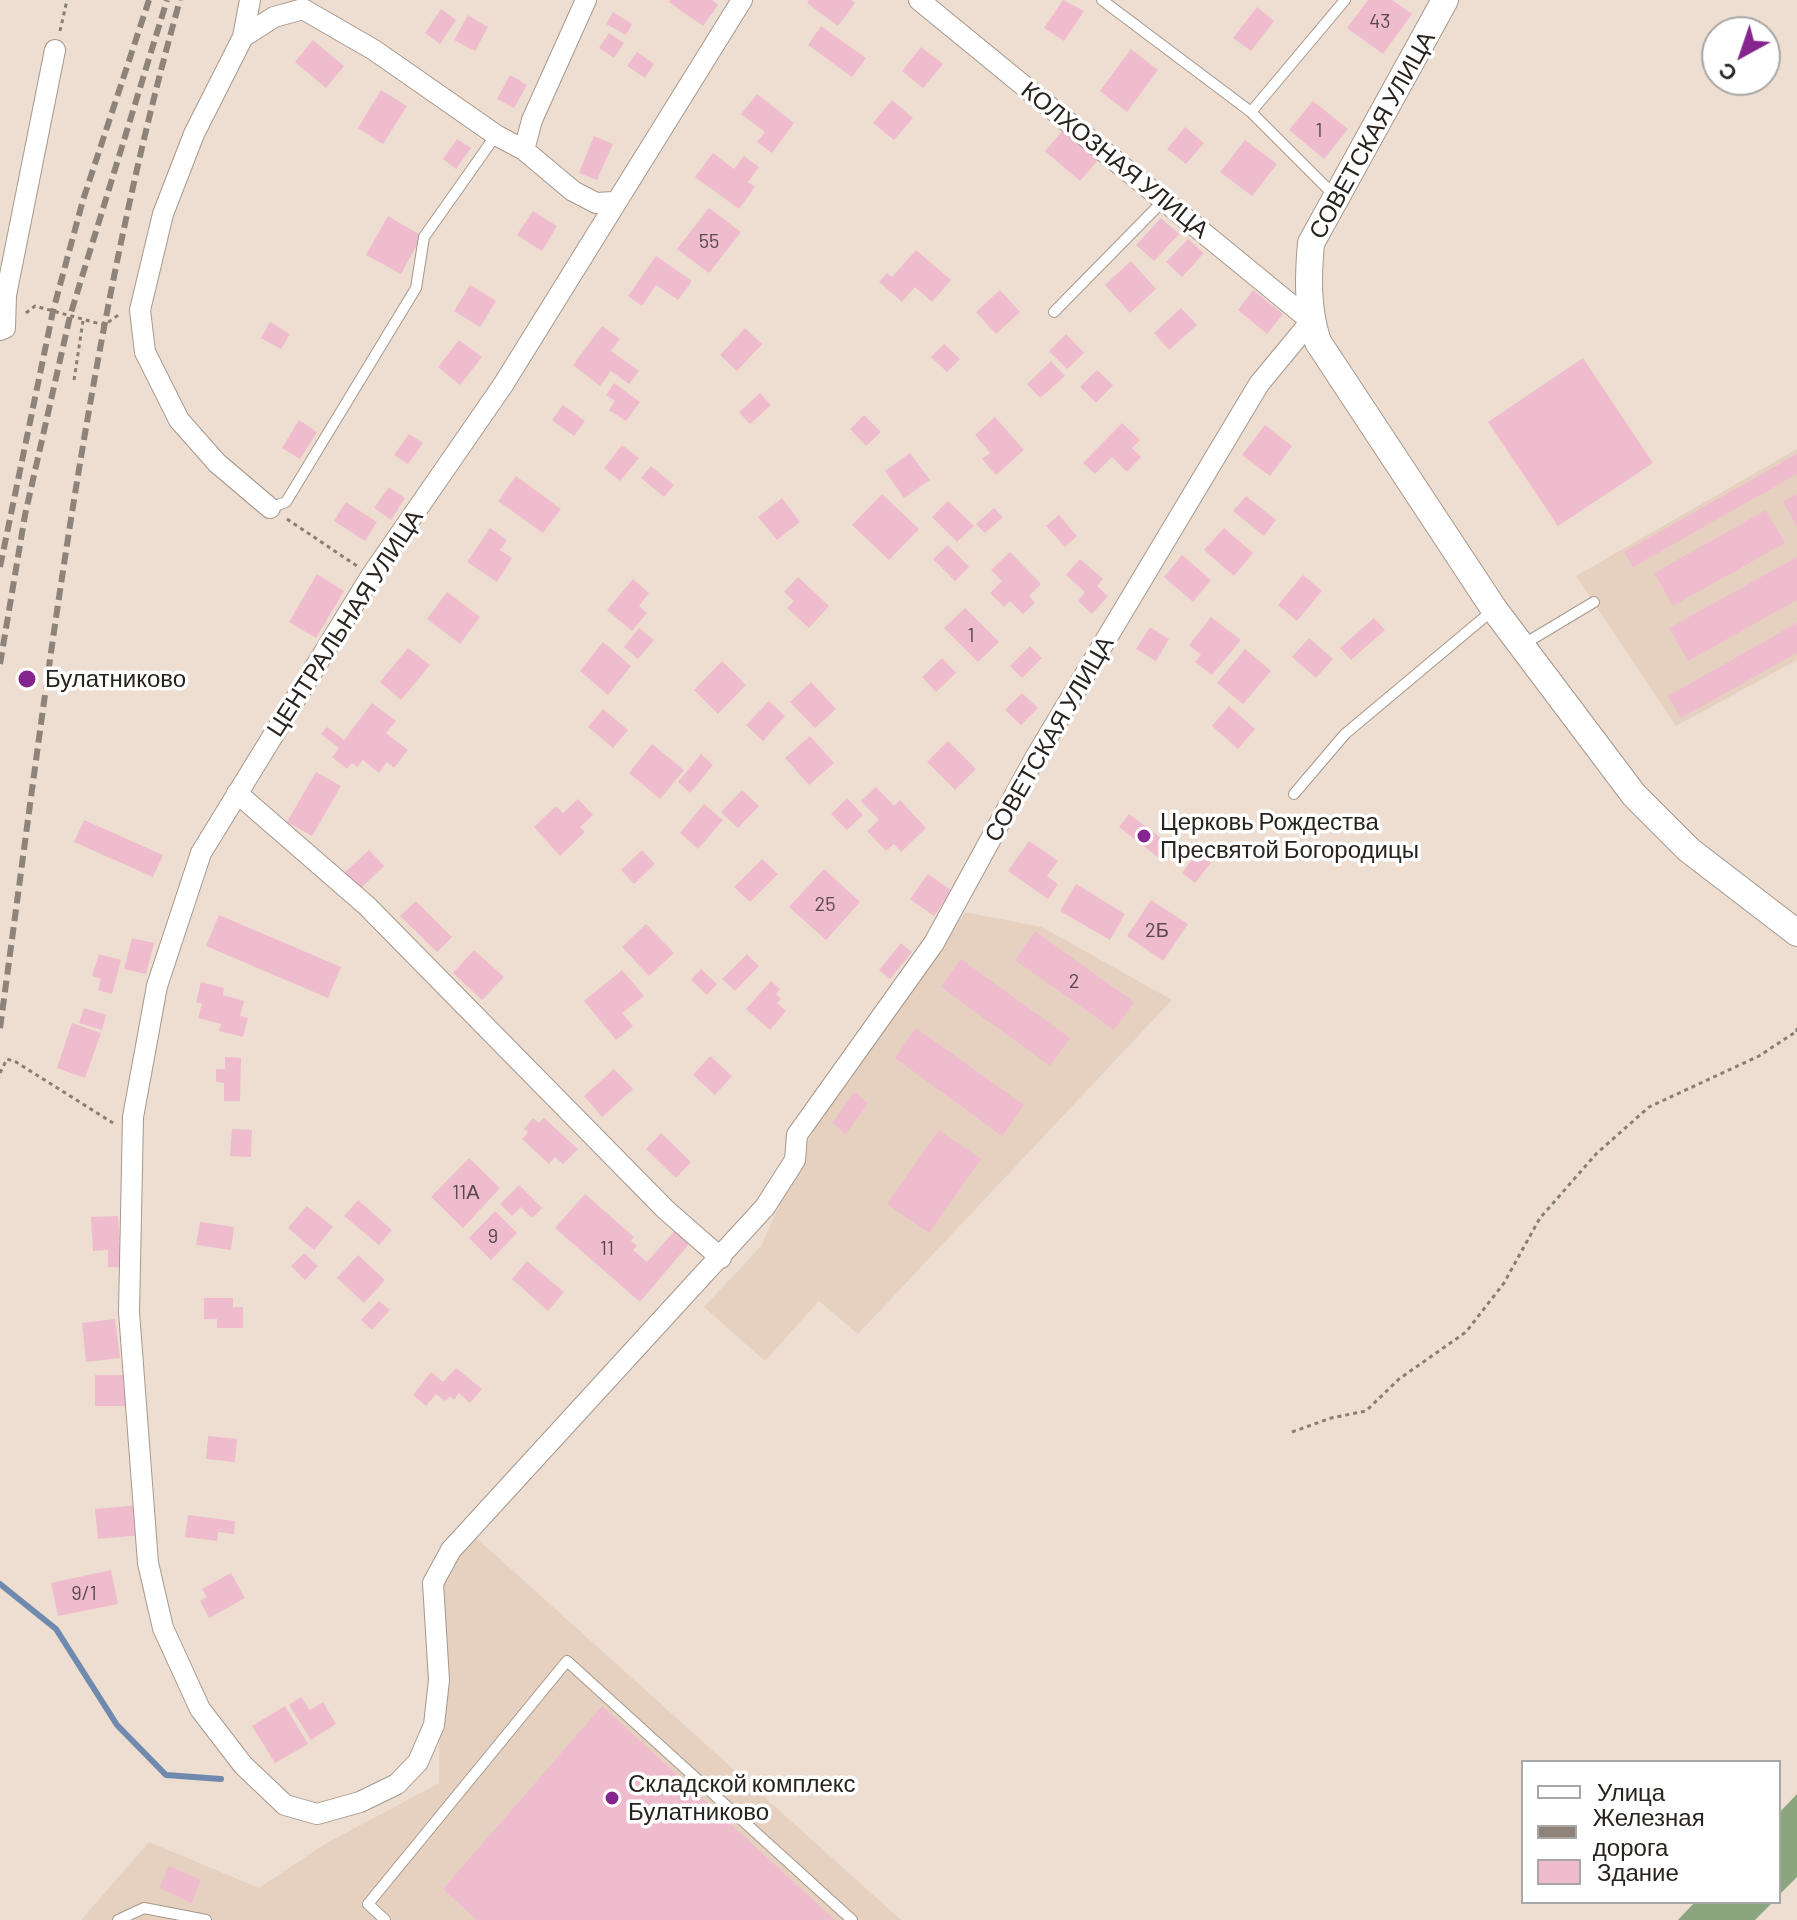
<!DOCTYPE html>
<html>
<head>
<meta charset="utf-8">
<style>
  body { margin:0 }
  #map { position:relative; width:1797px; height:1920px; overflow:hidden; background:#edded1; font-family:Barlow,sans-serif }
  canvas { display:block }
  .legend { position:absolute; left:1521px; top:1760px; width:260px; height:144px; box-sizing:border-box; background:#fff; border:2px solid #a9a7a5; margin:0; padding:10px 14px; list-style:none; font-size:24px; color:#29231f }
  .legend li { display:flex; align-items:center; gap:16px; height:40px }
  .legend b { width:40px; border:2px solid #a9a7a5 }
  .north { position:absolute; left:1701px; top:16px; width:80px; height:80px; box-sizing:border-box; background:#fff; border:2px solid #a9a7a5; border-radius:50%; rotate:220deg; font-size:22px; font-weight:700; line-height:32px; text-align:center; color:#29231f }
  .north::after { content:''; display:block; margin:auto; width:28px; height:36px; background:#85258f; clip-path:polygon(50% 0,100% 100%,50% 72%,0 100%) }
</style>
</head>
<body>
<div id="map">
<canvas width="1797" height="1920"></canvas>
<ul class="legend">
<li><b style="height:10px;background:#fff"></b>Улица</li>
<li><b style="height:10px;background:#8d837a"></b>Железная дорога</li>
<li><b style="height:22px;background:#efbcce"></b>Здание</li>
</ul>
<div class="north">С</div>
</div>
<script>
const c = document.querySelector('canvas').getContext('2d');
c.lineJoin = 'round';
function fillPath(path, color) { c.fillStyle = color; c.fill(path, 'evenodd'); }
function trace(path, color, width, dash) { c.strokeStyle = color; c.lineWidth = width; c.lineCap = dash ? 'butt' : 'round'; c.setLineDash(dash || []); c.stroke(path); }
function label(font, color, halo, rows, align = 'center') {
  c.font = font + ' Barlow,sans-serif'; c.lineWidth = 7; c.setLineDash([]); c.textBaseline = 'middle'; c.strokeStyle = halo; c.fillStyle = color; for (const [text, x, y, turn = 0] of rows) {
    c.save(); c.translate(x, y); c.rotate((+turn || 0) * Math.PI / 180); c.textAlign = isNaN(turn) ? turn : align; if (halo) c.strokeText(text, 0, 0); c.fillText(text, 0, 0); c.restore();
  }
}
fillPath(new Path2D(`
  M1797,449V660L1676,726L1576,576Z
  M965,912L1042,927L1172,1000L858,1334L819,1301L765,1361L704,1307L761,1246L817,1122Z
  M472,1534L901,1920H81L149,1842L259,1888L325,1844L439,1783L441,1572Z`), '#e6d1c1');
fillPath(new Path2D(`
  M1797,1794V1877L1779,1895V1813Z
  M1695,1902H1773L1755,1920H1678Z`), '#8ba57e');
trace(new Path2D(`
  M0,1584L56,1629L117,1725L166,1775L221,1779`), '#6f8aae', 6);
fillPath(new Path2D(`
  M670,0H712L718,5L703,26L669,2Z
  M809,0H851L855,3L838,26L807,3Z
  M1063,0L1084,11L1064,41L1044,28Z
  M1368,0H1392L1412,14L1383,54L1347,28Z
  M1257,7L1274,21L1251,51L1233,38Z
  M441,9L456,20L440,44L425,33Z
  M613,12L632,24L626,35L606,24Z
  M468,15L488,27L475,51L454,40Z
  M821,26L866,58L852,77L808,45Z
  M609,33L624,43L614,58L599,48Z
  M313,40L344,66L326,88L295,62Z
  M921,47L943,64L923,88L902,71Z
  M1131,49L1158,70L1127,112L1100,91Z
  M637,52L654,64L645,78L627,66Z
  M510,75L527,85L514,108L497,99Z
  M381,90L407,106L383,144L358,128Z
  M757,94L794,123L772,153L757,142L765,132L741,114Z
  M892,100L913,118L894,140L873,123Z
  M1313,101L1348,129L1324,159L1289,130Z
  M1185,127L1204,143L1186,164L1167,149Z
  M1065,128L1100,158L1080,181L1045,151Z
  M594,136L613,144L597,180L579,173Z
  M457,139L471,148L456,169L443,159Z
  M1245,140L1277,164L1252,196L1220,172Z
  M713,153L734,169L744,156L759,167L748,182L755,187L739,209L695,177Z
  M709,208L741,232L709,273L677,249Z
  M533,211L557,226L542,251L517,235Z
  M388,216L422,236L401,274L366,255Z
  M1161,218L1179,234L1154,261L1136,245Z
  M1188,239L1204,253L1182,277L1166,262Z
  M916,250L951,280L932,302L915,287L902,302L879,282L887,273L892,277Z
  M656,256L692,281L678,300L656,285L642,306L628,296Z
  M1131,261L1156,289L1130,313L1105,285Z
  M470,285L496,301L480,327L454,311Z
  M1000,290L1020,312L996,334L976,312Z
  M1253,290L1283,314L1267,334L1238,310Z
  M1181,308L1197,325L1169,350L1154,333Z
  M270,322L290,334L281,349L261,338Z
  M602,326L620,339L611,351L639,371L629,384L611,371L600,386L573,365Z
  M745,328L762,344L737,371L720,355Z
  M1066,334L1084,353L1067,369L1049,351Z
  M459,340L482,357L460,385L438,367Z
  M944,344L960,359L947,372L931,357Z
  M1583,358L1653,463L1558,526L1488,422Z
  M1051,361L1065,376L1040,398L1027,384Z
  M1097,370L1113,385L1096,403L1080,387Z
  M614,383L640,402L626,421L609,410L615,401L606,395Z
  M760,393L771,405L750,424L739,412Z
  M563,405L585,421L574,436L552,420Z
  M864,415L881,432L866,446L850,429Z
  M995,417L1024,450L996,475L982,459L990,453L975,435Z
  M299,420L317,432L300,459L282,448Z
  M1122,423L1140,440L1132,448L1141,457L1127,472L1112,457L1095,474L1083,463Z
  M1265,425L1292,446L1270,476L1242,455Z
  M409,434L423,443L408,464L394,455Z
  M622,445L639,458L620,481L604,468Z
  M910,453L930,480L904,498L885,471Z
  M1797,454V474L1633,567L1624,552Z
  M651,466L674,485L664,497L641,478Z
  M516,476L561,509L543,533L498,501Z
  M389,487L405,498L391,520L374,508Z
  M882,494L919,529L889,560L852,525Z
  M1797,494V527L1783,502Z
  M1246,496L1276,520L1264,536L1233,511Z
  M782,498L800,522L777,540L758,517Z
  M948,501L974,526L957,542L932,517Z
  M346,502L377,522L365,541L334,521Z
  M994,508L1003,517L985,533L976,524Z
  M1766,510L1785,543L1673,606L1654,573Z
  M1059,515L1077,536L1065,547L1046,526Z
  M490,528L507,540L500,550L512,558L497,582L467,562Z
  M1224,528L1253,553L1234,576L1204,550Z
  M948,545L969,567L955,581L933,559Z
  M1010,552L1041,584L1029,596L1035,603L1023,614L1010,601L1004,607L990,593L1002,581L991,570Z
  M1182,555L1211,580L1193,602L1164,577Z
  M1797,557V600L1688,661L1669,628Z
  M1080,559L1103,579L1097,586L1108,596L1092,614L1078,601L1085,592L1066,575Z
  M317,574L344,591L316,638L289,622Z
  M1303,575L1322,591L1297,621L1278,605Z
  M798,577L829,606L809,628L787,608L794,601L784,592Z
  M633,579L649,593L639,606L647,613L632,631L607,610Z
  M447,592L480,617L460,644L427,619Z
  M965,608L999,642L978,662L944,628Z
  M1211,617L1241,640L1212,675L1195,662L1201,655L1189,645Z
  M1374,618L1385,630L1351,660L1340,648Z
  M1797,623V653L1681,718L1668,696Z
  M1150,627L1169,639L1156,661L1136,649Z
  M639,628L654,640L638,659L624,647Z
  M1309,638L1333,659L1316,678L1292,657Z
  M603,642L631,666L608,695L580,671Z
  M1030,646L1042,658L1022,678L1010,666Z
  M408,648L430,665L401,700L380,682Z
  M1245,649L1271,671L1243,704L1217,683Z
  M942,658L956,673L936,692L922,677Z
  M722,661L746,685L718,714L694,690Z
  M811,682L836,709L815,728L790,702Z
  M1022,693L1038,708L1021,725L1005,710Z
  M769,701L785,716L763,741L746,725Z
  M372,703L396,721L386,733L408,750L394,768L387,762L379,773L363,760L357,767L352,763L347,769L332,757L339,748L321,734L327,727L344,740Z
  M1229,706L1255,729L1238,749L1212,726Z
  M603,709L628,730L613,748L588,727Z
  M810,736L834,763L809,785L785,758Z
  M948,741L976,769L955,790L927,762Z
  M652,744L684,770L660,799L629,773Z
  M701,754L713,765L690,793L678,782Z
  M316,772L341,786L312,836L287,822Z
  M876,787L894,806L900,800L926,828L901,852L894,844L886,851L867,831L879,820L861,801Z
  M742,790L759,806L738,828L721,812Z
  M847,798L863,815L847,830L831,814Z
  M578,799L593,815L580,827L585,832L560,856L534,827L556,806L563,813Z
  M704,804L723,820L698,849L680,833Z
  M1129,814L1169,844L1159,858L1119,827Z
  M84,820L163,855L153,877L74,842Z
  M1029,841L1058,861L1047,876L1058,884L1048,899L1008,871Z
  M369,850L384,866L359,890L343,874Z
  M642,850L655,864L634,884L621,870Z
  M1198,851L1212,861L1195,883L1182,873Z
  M762,859L778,874L750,902L734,887Z
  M824,869L860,902L826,940L789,907Z
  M928,874L952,891L934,916L910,899Z
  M1076,884L1125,914L1110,940L1060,911Z
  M1151,900L1188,924L1163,961L1127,936Z
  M416,901L452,937L437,952L400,916Z
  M219,915L341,967L328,998L206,946Z
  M646,924L674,953L649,976L622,947Z
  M1035,931L1134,1002L1114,1030L1015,960Z
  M132,938L154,943L146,974L124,969Z
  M901,943L912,952L890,979L879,970Z
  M474,950L504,977L482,1000L453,973Z
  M99,954L121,960L112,994L98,990L101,979L92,976Z
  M747,954L759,966L735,991L722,979Z
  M961,959L1070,1038L1050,1066L941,987Z
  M701,969L717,984L707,995L691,980Z
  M622,970L644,996L622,1013L633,1026L616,1040L584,1001Z
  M771,981L780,989L776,994L781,999L777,1003L786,1011L770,1030L746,1009Z
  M201,982L224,988L223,995L244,1001L240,1016L248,1018L243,1037L219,1031L221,1024L198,1018L202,1004L196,1002Z
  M84,1008L106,1015L102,1030L79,1023Z
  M72,1023L101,1033L85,1078L57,1068Z
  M916,1028L1024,1105L1002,1136L895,1058Z
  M710,1056L732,1076L715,1095L693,1075Z
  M225,1057L241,1058L240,1101H224V1083L216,1082V1069H225Z
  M614,1069L633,1089L602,1117L584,1096Z
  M854,1092L868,1103L846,1134L832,1123Z
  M533,1118L539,1123L544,1118L578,1149L563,1164L555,1157L549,1164L522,1139L528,1132L524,1129Z
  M232,1129L252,1130L251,1157L230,1156Z
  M939,1130L981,1159L929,1233L887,1204Z
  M661,1133L691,1162L676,1178L646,1149Z
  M469,1158L500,1188L463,1228L431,1197Z
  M519,1185L542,1208L532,1218L521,1207L512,1216L500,1204Z
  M585,1194L634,1237L631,1241L637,1246L633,1250L647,1262L678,1227L694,1238L640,1302L555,1228Z
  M358,1200L392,1230L379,1245L344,1216Z
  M307,1206L333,1227L314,1250L288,1228Z
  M495,1211L517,1233L491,1260L469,1238Z
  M118,1216L120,1250H127V1267H108V1250L93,1251L91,1217Z
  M200,1222L234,1227L231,1250L196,1245Z
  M304,1253L318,1266L305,1280L291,1266Z
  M358,1255L385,1280L364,1303L337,1278Z
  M527,1261L564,1292L548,1311L512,1279Z
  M204,1298H233V1307H243V1328H217V1319H204Z
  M379,1301L390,1310L372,1330L361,1320Z
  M115,1319L120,1358L86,1362L82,1323Z
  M456,1368L482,1389L470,1403L459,1393L454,1400L450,1396L445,1401L436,1394L426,1406L413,1395L431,1372L443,1382Z
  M95,1375H128V1406H95Z
  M208,1436L237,1439L235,1462L206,1459Z
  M140,1505L142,1535L98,1539L95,1509Z
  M188,1515L235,1521L234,1534L218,1532L217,1541L185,1537Z
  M111,1570L118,1604L58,1616L51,1583Z
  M231,1573L245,1598L209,1618L200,1601L207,1597L202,1589Z
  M301,1697L310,1710L323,1702L336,1724L311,1740L289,1705Z
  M285,1706L308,1744L275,1763L252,1726Z
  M602,1706L835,1920H477L443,1889Z
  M169,1866L201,1880L192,1903L159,1888Z`), '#efbcce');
const service = new Path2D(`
  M1102,0L1251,112L1334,195
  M1251,112L1345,0
  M1054,312L1164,200
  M270,508L286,502L416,288L424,237L496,135
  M1524,644L1594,602
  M1294,794L1345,734L1493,610
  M118,1920L144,1908L206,1920
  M385,1920L368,1904L567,1661L852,1920`);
const minor = new Path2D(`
  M742,0L503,385L371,576L201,853L157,986L133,1117L129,1312L148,1563L163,1628L200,1709L243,1765L285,1805L317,1814L360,1802L397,1784L418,1762L434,1725L439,1680L433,1583L451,1550L765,1207L795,1160L797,1135L934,943L1035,758L1259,384L1311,321L919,0
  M243,37L250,0
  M524,150L532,120L586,0
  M0,330L5,328L6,295L55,50
  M270,508L217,463L179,420L145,352L140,310L163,214L194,134L243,37L274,17L303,9L374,50L496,135L524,150L573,191L596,203L614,202
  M237,793L367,906L666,1210L721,1258`);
const tertiary = new Path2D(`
  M1445,0L1311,243C1308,277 1307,309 1318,342L1494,609L1634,795L1689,850L1797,933`);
trace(service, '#a6988c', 12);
trace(minor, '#a6988c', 22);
trace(tertiary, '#a6988c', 28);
trace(new Path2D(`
  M60,31L67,0
  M26,313L35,306L104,325L120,314
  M74,380L83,321
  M287,519L357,566
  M1797,1028V1036
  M0,1073L7,1059L16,1062L113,1123
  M1292,1432L1331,1418L1366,1411L1399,1379L1466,1332L1504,1283L1540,1218L1597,1153L1649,1107L1759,1056L1794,1033`), '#887e75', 3, [4, 4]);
trace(service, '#fff', 10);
trace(minor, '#fff', 20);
trace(tertiary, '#fff', 26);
trace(new Path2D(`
  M0,567L53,311L83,200L149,0
  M0,664L25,515L70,316L167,0
  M0,1028C47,685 86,333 180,0`), '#8d837a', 6, [12, 6]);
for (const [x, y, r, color] of [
  [27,679,10,"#85258f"],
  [1144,836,8,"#85258f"],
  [612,1798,8,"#85258f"]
]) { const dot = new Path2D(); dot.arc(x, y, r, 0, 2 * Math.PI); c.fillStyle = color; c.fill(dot); trace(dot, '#fff', 3); }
label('20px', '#5a494b', null, [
  ["43",1380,21],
  ["1",1319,130],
  ["55",709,241],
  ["1",971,635],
  ["25",825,904],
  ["2Б",1157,930],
  ["2",1074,981],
  ["11А",466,1192],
  ["9",493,1236],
  ["11",607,1248],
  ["9/1",84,1593]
]);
label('24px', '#29231f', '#fff', [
  ["СОВЕТСКАЯ УЛИЦА",1372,135,-61],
  ["КОЛХОЗНАЯ УЛИЦА",1115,160,39],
  ["ЦЕНТРАЛЬНАЯ УЛИЦА",345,623,-57],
  ["СОВЕТСКАЯ УЛИЦА",1049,739,-60]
]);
label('24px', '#29231f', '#fff', [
  ["Булатниково",45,679],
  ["Церковь Рождества",1160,822],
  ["Пресвятой Богородицы",1160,850],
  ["Складской комплекс",628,1784],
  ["Булатниково",628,1812]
], 'left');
</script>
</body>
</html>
